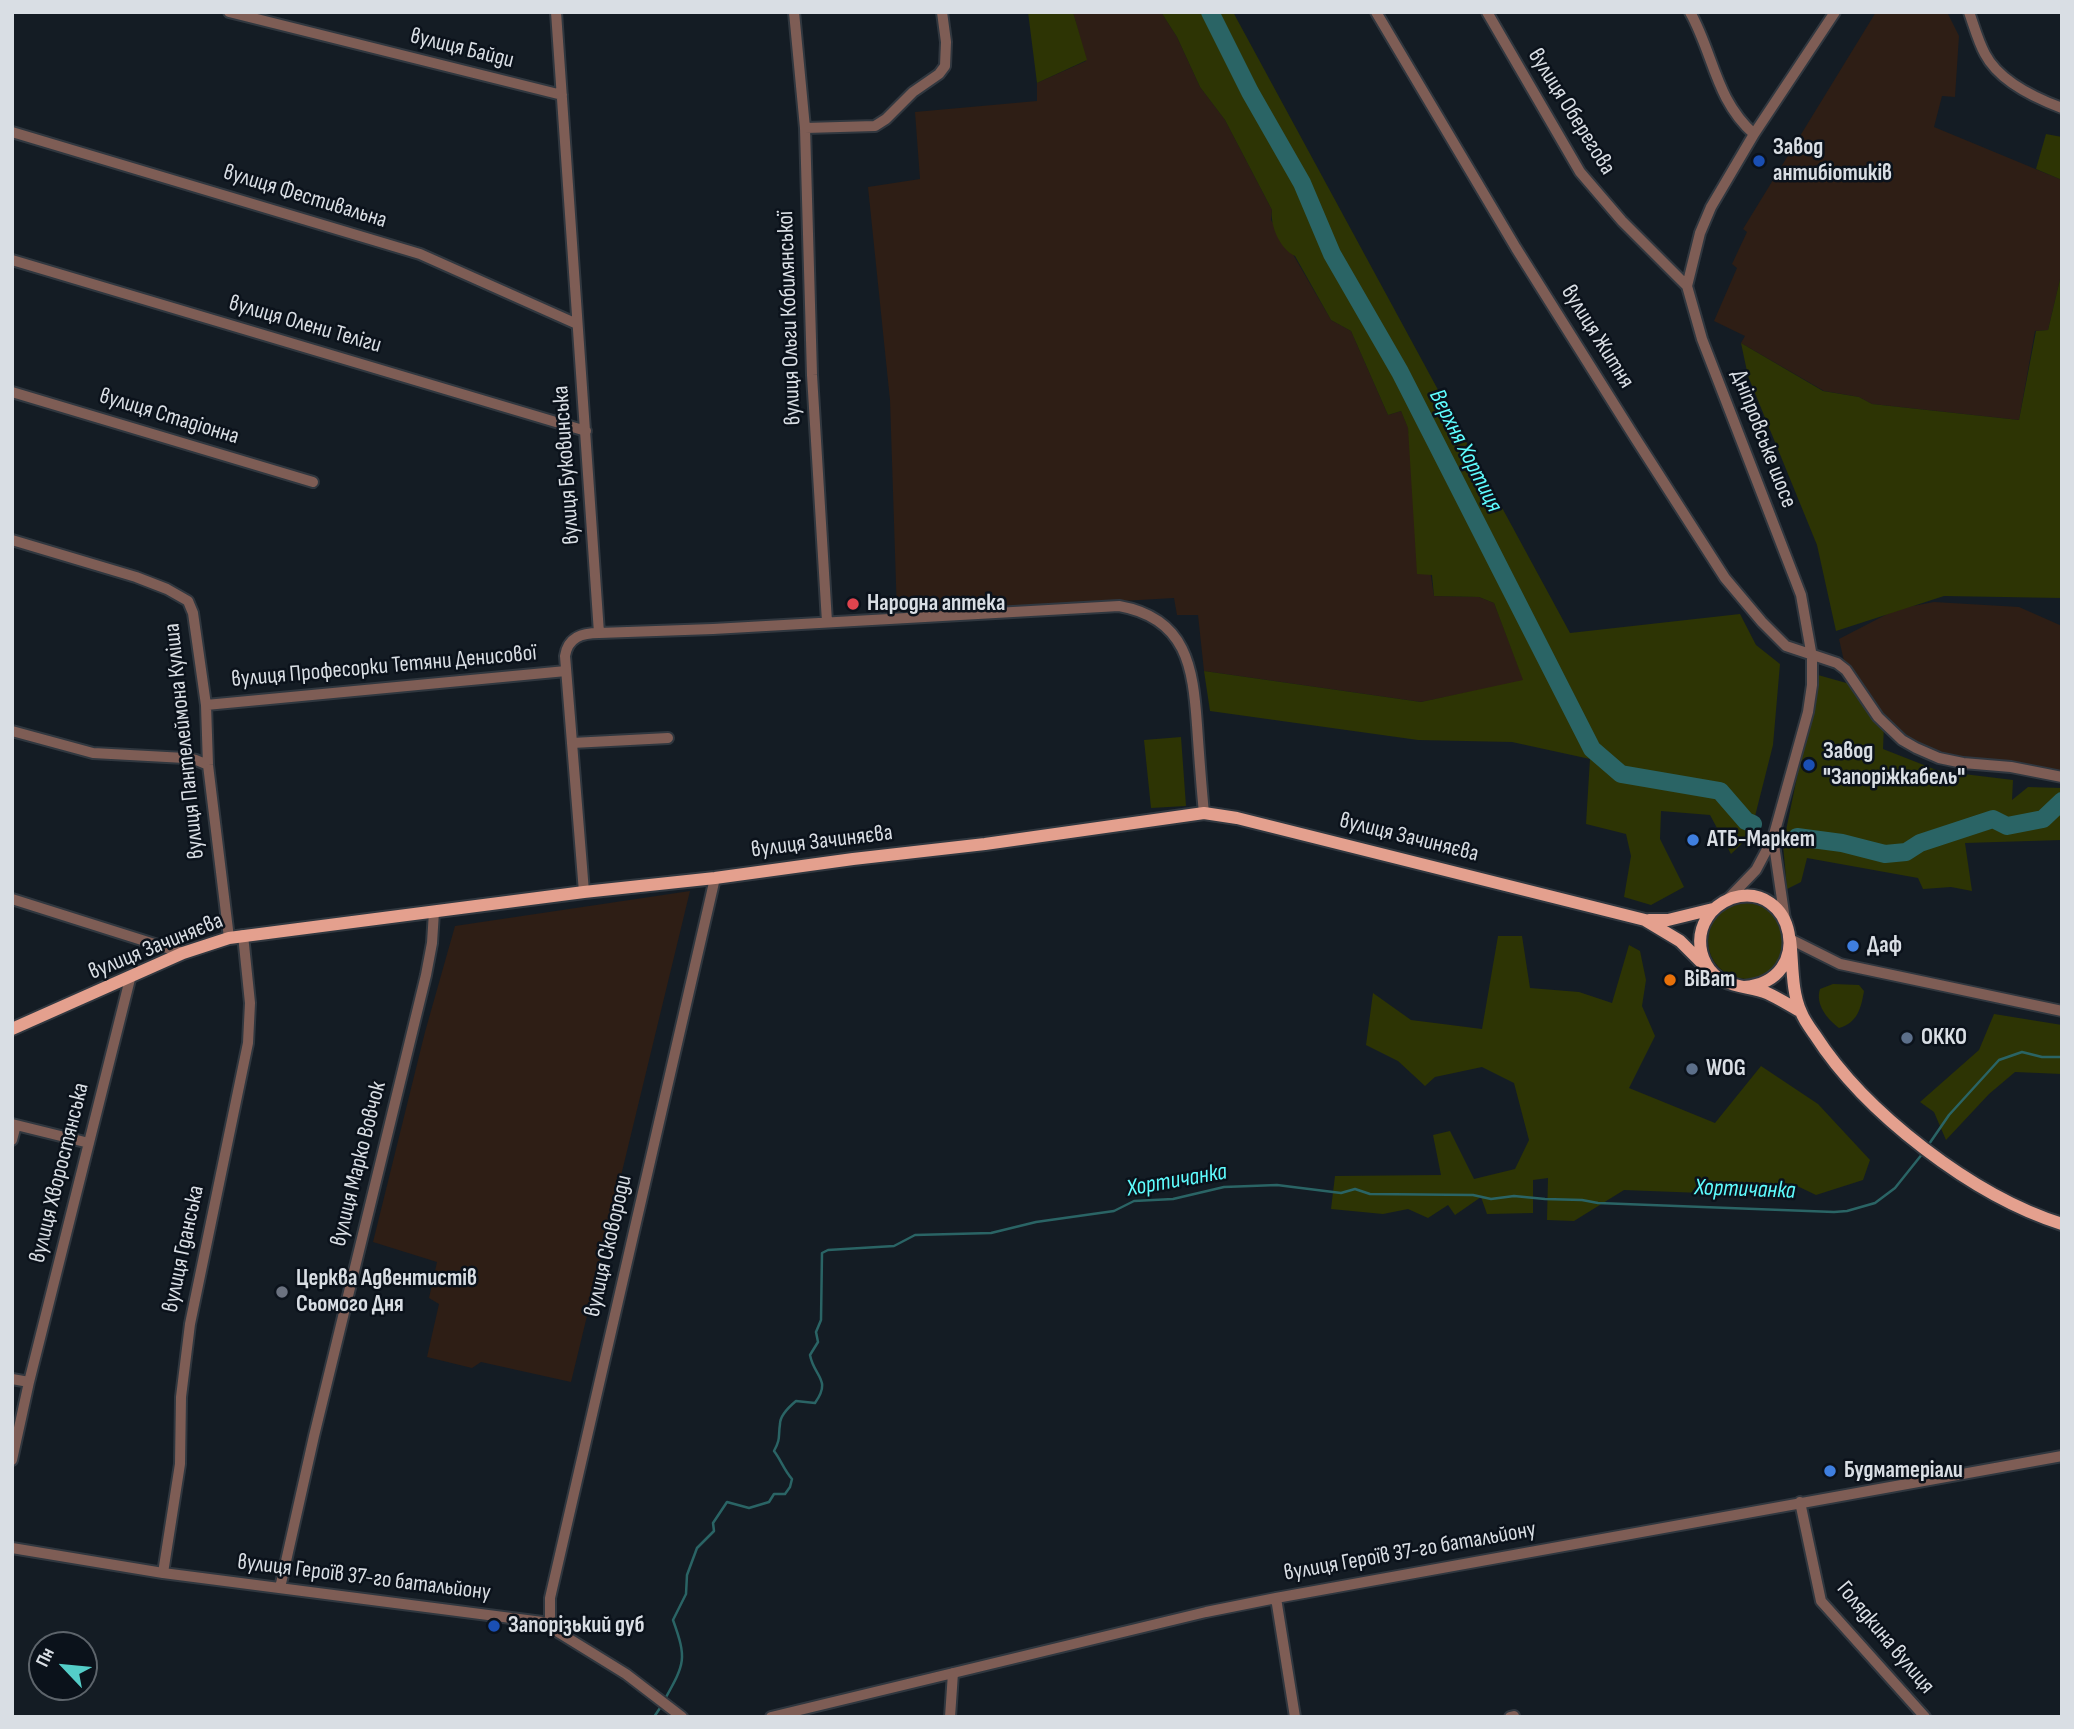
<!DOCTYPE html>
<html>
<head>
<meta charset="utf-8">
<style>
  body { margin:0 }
  #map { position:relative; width:2074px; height:1729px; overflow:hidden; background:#141c24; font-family:"Sofia Sans Condensed",sans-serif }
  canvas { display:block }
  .frame { position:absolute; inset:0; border:14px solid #d9dee4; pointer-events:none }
  .north { position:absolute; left:28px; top:1631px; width:70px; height:70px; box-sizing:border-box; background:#0b121b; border:2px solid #5d646b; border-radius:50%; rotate:296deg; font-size:19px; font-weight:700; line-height:28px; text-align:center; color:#d9dee4 }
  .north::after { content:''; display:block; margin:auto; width:24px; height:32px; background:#54cdc8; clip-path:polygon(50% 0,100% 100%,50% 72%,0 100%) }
</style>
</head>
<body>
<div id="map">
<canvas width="2074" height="1729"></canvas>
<div class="frame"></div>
<div class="north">Пн</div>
</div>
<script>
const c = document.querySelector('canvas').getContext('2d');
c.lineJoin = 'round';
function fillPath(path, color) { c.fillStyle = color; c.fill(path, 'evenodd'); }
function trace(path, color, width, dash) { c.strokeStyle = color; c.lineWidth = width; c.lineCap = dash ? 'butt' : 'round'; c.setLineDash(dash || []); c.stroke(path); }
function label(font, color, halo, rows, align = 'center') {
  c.font = font + ' "Sofia Sans Condensed",sans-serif'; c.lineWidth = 5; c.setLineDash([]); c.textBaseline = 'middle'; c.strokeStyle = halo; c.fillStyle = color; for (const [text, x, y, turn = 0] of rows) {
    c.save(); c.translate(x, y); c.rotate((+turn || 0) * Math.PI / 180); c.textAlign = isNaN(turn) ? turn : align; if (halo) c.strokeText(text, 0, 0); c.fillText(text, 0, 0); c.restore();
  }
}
fillPath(new Path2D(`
  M1073,12H1161L1177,37L1200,87L1225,120L1272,210L1271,220L1294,256L1331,320L1351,331L1388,415L1401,411L1408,427L1434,596L1479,597L1494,603L1524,681L1421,702L1204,671L1198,615H1177L1174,598L897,614L890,400L868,187L920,179L915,112L1037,101V83L1086,61Z
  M1876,12L1948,14L1959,36L1955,97L1942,96L1934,127L2062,180V271L2048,330L2035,331L2019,420L1872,404L1859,397L1824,391L1741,343L1745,336L1714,321L1737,268L1732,264L1747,232L1743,229Z
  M1934,602L2019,607L2062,626V778L1963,763L1902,740L1846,670L1839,639L1897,609Z
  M690,891L571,1382L481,1362L472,1368L427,1357L439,1304L429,1298L437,1262L373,1242L425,1032L455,926Z`), '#2e1e15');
fillPath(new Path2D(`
  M1028,12H1073L1087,60L1037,83Z
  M1161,12H1233L1570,633L1740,614L1756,645L1780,664L1773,745L1750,836L1731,854L1710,815L1661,811L1660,839L1684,887L1651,905L1624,897L1631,856L1626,834L1586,824L1590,759L1512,742L1418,740L1210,711L1204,671L1421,702L1523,680L1494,603L1479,597L1434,596L1432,575L1417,574L1408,428L1401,411L1388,415L1351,331L1331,320L1295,256C1280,249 1270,226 1272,210L1225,120L1200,87L1177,37Z
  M2046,134L2062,137V180L2036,169Z
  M2062,271V598L1944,596L1836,631L1817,545L1748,376L1741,343L1823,391L1859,397L1872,404L2019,420L2036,331L2048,330Z
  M1818,675L1857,686L1884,723L1883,749L1939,771L2013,780L2012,800L2028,787L2062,788V840L1965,843L1972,891L1951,887L1923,889L1918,878L1807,858L1801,882L1787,889L1783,845Z
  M1181,737L1186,806L1151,808L1144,740Z
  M1708 941a38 38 0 1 1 76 0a38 38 0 1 1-76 0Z
  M1498,936H1522L1530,988L1579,992L1612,1003L1629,945L1640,951L1646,980L1642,1006L1655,1036L1629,1088L1715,1123L1761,1066L1818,1104L1870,1160L1863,1180L1816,1195L1793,1184L1753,1186L1702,1193L1624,1190L1574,1221L1547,1220L1548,1178L1533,1180V1213L1487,1214L1481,1197L1455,1215L1448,1205L1428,1218L1408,1209L1383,1214L1331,1209L1335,1176L1441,1175L1433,1135L1450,1131L1474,1179L1515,1169L1529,1140L1514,1083L1482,1067L1435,1077L1425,1086L1398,1061L1366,1045L1373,993L1411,1020L1482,1029Z
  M1833,984L1859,985L1864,991C1861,1009 1857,1023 1839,1028C1827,1019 1815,1004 1820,989Z
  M1994,1014L2062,1025V1074L2015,1072L1989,1094L1946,1140L1934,1112L1920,1102L1979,1050Z`), '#2d3404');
trace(new Path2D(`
  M1927,1147L1949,1115L1999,1060L2022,1052L2042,1057H2062
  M665,1699C685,1663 687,1659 673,1620L686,1594L687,1575L697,1548L714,1531L713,1523L727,1502L749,1508L769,1502L774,1494H785L790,1487L792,1479C784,1470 781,1460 774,1451C781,1438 778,1437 780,1424C780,1415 790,1406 796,1401L815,1403C832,1379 814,1377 810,1355L818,1342L816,1332L821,1320L822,1253L828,1250L894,1246L915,1235L991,1233L1036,1222L1114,1211L1134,1201L1173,1199L1224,1187L1277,1185L1341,1193L1355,1189L1370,1194L1473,1195L1491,1199L1514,1196L1545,1199L1582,1200L1598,1203L1834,1212L1847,1211L1875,1203L1895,1188L1923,1153
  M654,1717L662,1705`), '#2a6465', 2.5);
trace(new Path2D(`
  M1210,12L1250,92L1302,183L1332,254L1400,372L1592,749L1621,774L1720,791L1746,821L1753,824
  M1801,838L1797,837L1842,843L1885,854L1906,852L1920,843L1993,819L2007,826L2043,819L2062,801`), '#2a6465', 18);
const minor = new Path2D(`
  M229,12L562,95
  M556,12L599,633C582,633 568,637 565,656L584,892
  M794,12L805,128L812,375L827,622
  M1376,12L1516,248L1634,436L1725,578L1762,622L1786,646L1837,663L1846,670L1878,717L1902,740L1916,748L1939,758L1963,763L2011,767L2062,777
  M1487,12L1580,172L1622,221L1687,286
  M1690,12C1714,55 1715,99 1754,134
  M1969,12C1974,26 1978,41 1985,54C1999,81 2035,98 2062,108
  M805,128L875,126L886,119L913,92L939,74L945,66L946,42L942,12
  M12,132L420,254L577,324
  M12,260L586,431
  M12,392L313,482
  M12,540L136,577L167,589L188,601L193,613L206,705L208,765L229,938
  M599,633L713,629L1119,606C1187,618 1193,668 1197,725C1199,754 1201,783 1204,813
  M206,705L566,671
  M12,731L93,753L185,758L196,760L208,765
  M572,743L668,738
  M1773,838L1785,920
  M12,899L183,953
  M1728,899L1756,870L1773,838L1808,712L1812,685V657L1801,595L1702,339L1687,286L1700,233L1711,207L1754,134L1835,12
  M1790,939L1840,964L2062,1011
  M12,1124L89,1143
  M12,1140L16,1125
  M12,1379L29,1382
  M12,1460L29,1382L130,979
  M1800,1502L1821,1601L1925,1717
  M12,1548L163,1573L550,1623L558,1632L626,1674L682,1717
  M163,1573L180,1464L181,1397L190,1324L248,1043L250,1003L243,935
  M280,1588L314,1436L426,975L432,943L434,912
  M1276,1598L1295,1717
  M550,1623V1598L715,878
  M771,1717L1206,1612L1276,1598L2062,1456
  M950,1717L953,1673
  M1510,1717L1514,1716`);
const major = new Path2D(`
  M1649,920H1668L1713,909
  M1790,939C1793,961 1791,991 1801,1012C1804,1020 1810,1028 1815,1035C1865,1113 1973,1196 2062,1224
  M1744,987C1817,981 1794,879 1732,898C1722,902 1713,908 1707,918C1698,932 1698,950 1706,964C1719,988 1745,985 1767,993C1778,998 1789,1005 1800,1011
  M12,1029L183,953L229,938L584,892L715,878L853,859L985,844L1204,813L1237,818L1645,920L1680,941L1710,971`);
trace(minor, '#30373f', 14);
trace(major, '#30373f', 16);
trace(minor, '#7e5d55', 10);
trace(major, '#e4a08e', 12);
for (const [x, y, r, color] of [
  [1759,161,7,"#1a4fb4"],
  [853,604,7,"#e0444e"],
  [1809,765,7,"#1a4fb4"],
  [1693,840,7,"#3f7fe0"],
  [1853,946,7,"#3f7fe0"],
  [1670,980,7,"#e8710a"],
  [1907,1038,7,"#5c6f8a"],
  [1692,1069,7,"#5c6f8a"],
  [282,1292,7,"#6b7280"],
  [1830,1471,7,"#3f7fe0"],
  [494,1626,7,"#1a4fb4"]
]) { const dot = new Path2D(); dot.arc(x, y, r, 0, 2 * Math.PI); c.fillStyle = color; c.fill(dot); trace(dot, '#0b121b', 2.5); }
label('23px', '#d9dee4', '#0b121b', [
  ["вулиця Байди",462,49,14],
  ["вулиця Оберегова",1571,112,58],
  ["вулиця Фестивальна",305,197,17],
  ["вулиця Ольги Кобилянської",790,318,-92],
  ["вулиця Олени Теліги",305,325,16],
  ["вулиця Житня",1597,337,58],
  ["вулиця Стадіонна",169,417,17],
  ["Дніпровське шосе",1763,439,69],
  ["вулиця Буковинська",567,465,-94],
  ["вулиця Професорки Тетяни Денисової",384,667,-5],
  ["вулиця Пантелеймона Куліша",185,741,-96],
  ["вулиця Зачиняєва",1409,838,14],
  ["вулиця Зачиняєва",822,842,-7],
  ["вулиця Зачиняєва",156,947,-22],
  ["вулиця Марко Вовчок",359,1164,-76],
  ["вулиця Хворостянська",60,1173,-76],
  ["вулиця Сковороди",609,1246,-77],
  ["вулиця Гданська",184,1249,-78],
  ["вулиця Героїв 37-го батальйону",1410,1552,-10],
  ["вулиця Героїв 37-го батальйону",364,1578,7],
  ["Голядкина вулиця",1885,1638,50]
]);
label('bold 23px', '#d9dee4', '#0b121b', [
  ["Завод",1773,148],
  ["антибіотиків",1773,174],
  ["Народна аптека",867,604],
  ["Завод",1823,752],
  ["\"Запоріжкабель\"",1823,778],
  ["АТБ-Маркет",1707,840],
  ["Даф",1867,946],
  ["ВіВат",1684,980],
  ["ОККО",1921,1038],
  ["WOG",1706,1069],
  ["Церква Адвентистів",296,1279],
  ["Сьомого Дня",296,1305],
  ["Будматеріали",1844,1471],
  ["Запорізький дуб",508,1626]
], 'left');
label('italic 24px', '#5efcfe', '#0b121b', [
  ["Верхня Хортиця",1465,451,63],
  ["Хортичанка",1177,1181,-10],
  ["Хортичанка",1745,1190,2]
]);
</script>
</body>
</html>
